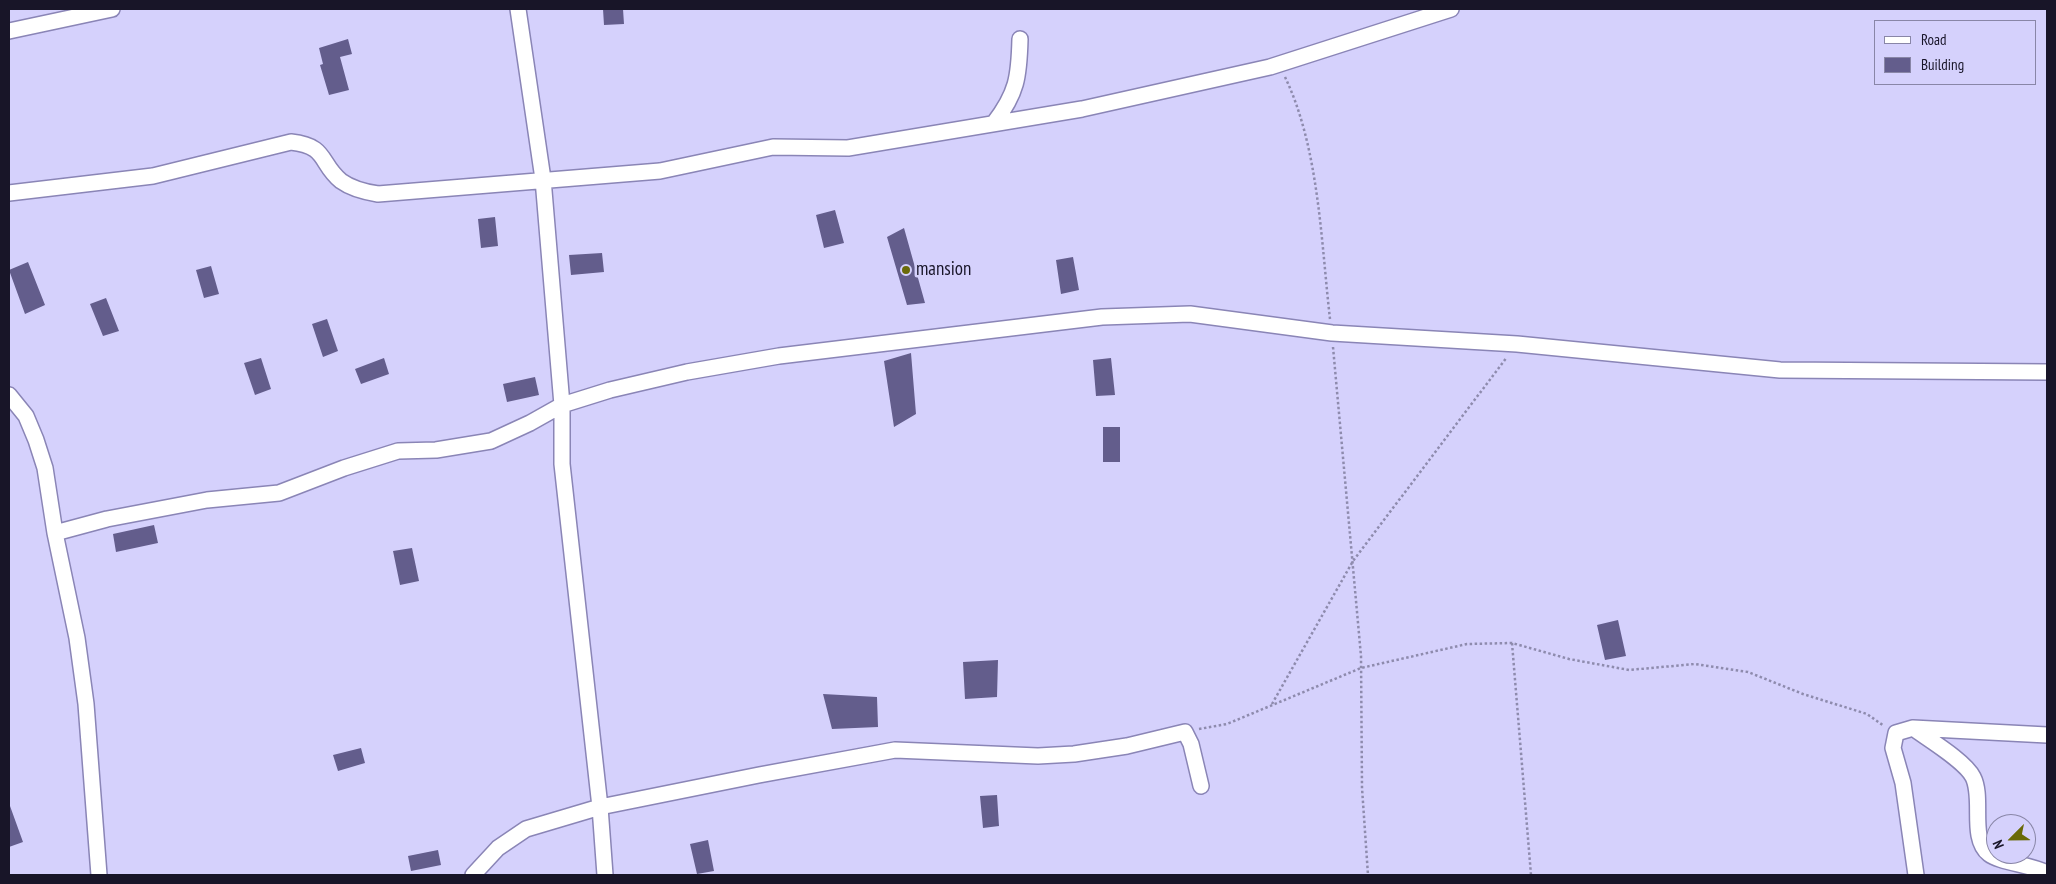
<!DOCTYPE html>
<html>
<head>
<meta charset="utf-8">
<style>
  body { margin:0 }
  #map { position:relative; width:2056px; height:884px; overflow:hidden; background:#d5d1fc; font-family:"PT Sans Narrow",sans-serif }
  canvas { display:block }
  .frame { position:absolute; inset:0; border:10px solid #181528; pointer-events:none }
  .legend { position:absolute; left:1874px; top:20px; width:162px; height:65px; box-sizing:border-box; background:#d5d1fc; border:1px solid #8986a7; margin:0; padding:6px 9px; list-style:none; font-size:15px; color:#181528 }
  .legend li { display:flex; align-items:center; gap:10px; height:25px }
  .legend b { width:25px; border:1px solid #8986a7 }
  .north { position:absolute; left:1986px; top:814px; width:50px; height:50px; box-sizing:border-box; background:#d5d1fc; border:1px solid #8986a7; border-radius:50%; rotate:247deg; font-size:14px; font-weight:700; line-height:20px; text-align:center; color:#181528 }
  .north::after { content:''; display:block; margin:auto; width:18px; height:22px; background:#6a6a08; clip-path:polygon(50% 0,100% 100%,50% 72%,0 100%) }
</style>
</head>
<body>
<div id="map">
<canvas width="2056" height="884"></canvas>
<div class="frame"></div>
<ul class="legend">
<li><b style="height:6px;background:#fff"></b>Road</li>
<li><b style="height:14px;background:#635d8c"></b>Building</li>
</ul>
<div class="north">N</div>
</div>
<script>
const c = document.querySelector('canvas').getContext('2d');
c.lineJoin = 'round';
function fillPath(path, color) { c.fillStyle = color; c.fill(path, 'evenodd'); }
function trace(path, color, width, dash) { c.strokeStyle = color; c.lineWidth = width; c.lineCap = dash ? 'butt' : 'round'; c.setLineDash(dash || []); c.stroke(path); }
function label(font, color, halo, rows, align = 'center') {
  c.font = font + ' "PT Sans Narrow",sans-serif'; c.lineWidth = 5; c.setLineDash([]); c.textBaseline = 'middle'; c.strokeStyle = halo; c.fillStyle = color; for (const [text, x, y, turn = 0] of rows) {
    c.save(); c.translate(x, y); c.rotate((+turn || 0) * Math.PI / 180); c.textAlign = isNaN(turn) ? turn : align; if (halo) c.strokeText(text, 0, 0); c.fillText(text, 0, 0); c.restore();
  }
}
fillPath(new Path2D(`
  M603,9H623L624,24L604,25Z
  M348,39L352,54L340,57L349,90L329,95L320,65L323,64L319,48Z
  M835,210L844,243L824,248L816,215Z
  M495,217L498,246L481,248L478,219Z
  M904,228L925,303L907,305L887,237Z
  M602,253L604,272L571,275L569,255Z
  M1073,257L1079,290L1061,294L1056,260Z
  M28,262L45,305L25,314L9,270Z
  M211,266L219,294L204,298L196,270Z
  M106,298L119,331L103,336L90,304Z
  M327,319L338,351L323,357L312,324Z
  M911,353L916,414L894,427L884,361Z
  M261,358L271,389L255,395L244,363Z
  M384,358L389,374L361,384L355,369Z
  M1111,358L1115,395L1096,396L1093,360Z
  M535,377L539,395L507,402L503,384Z
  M1103,427H1120V462H1103Z
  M154,525L158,543L116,552L113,534Z
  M412,548L419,581L400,585L393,551Z
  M1618,620L1626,656L1605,660L1597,625Z
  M998,660L997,697L965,699L963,662Z
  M823,694L877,697L878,727L832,729Z
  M361,748L365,763L338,771L333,755Z
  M997,795L999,826L983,828L980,796Z
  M9,806H10L23,842L9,847Z
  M708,840L714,871L697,874L690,844Z
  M438,850L441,865L411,871L408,856Z`), '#635d8c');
const street = new Path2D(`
  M518,9L543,179L562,405V464L600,807L605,875
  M9,31L112,9
  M994,123C1017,93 1019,77 1020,39
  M9,193L153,176L291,142C328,146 319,163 341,181C352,189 365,192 378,194L660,171L773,147L848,148L1082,109L1270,67L1451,9
  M9,395L26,416L36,440L45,468L55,533L77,638L86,704L99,875
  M55,533L107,519L207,500L279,493L344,468L398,451L436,450L491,441L530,423L562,405L610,390L687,372L779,356L1102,317L1190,314L1332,333L1517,344L1780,370L2047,372
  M1913,728C1928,739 1965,761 1973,777C1984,798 1969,838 1989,854C1999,862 2032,865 2047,873
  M473,875L498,848L526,829L600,807L759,775L895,750L1038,756L1074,754L1127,746L1185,732L1191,744L1201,786
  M1916,875L1903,783L1893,748L1896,733L1913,728L2047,735`);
trace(street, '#8a85b6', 18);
trace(new Path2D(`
  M1285,77C1319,148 1321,241 1330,319
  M1333,347L1361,656L1362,788L1368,875
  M1512,643L1531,875
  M1272,704L1353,561L1507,357
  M1199,729L1227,724L1361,668L1467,644L1512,643L1569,659L1629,670L1695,664L1748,672L1803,694L1867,714L1884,726`), '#8e8bad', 2.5, [2.5, 2.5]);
trace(street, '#fff', 15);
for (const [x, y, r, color] of [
  [906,270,5,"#6a6a08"]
]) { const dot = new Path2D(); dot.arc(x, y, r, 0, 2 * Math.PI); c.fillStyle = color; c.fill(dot); trace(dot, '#d5d1fc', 2); }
label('19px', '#181528', '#d5d1fc', [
  ["mansion",916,270]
], 'left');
</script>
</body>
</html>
